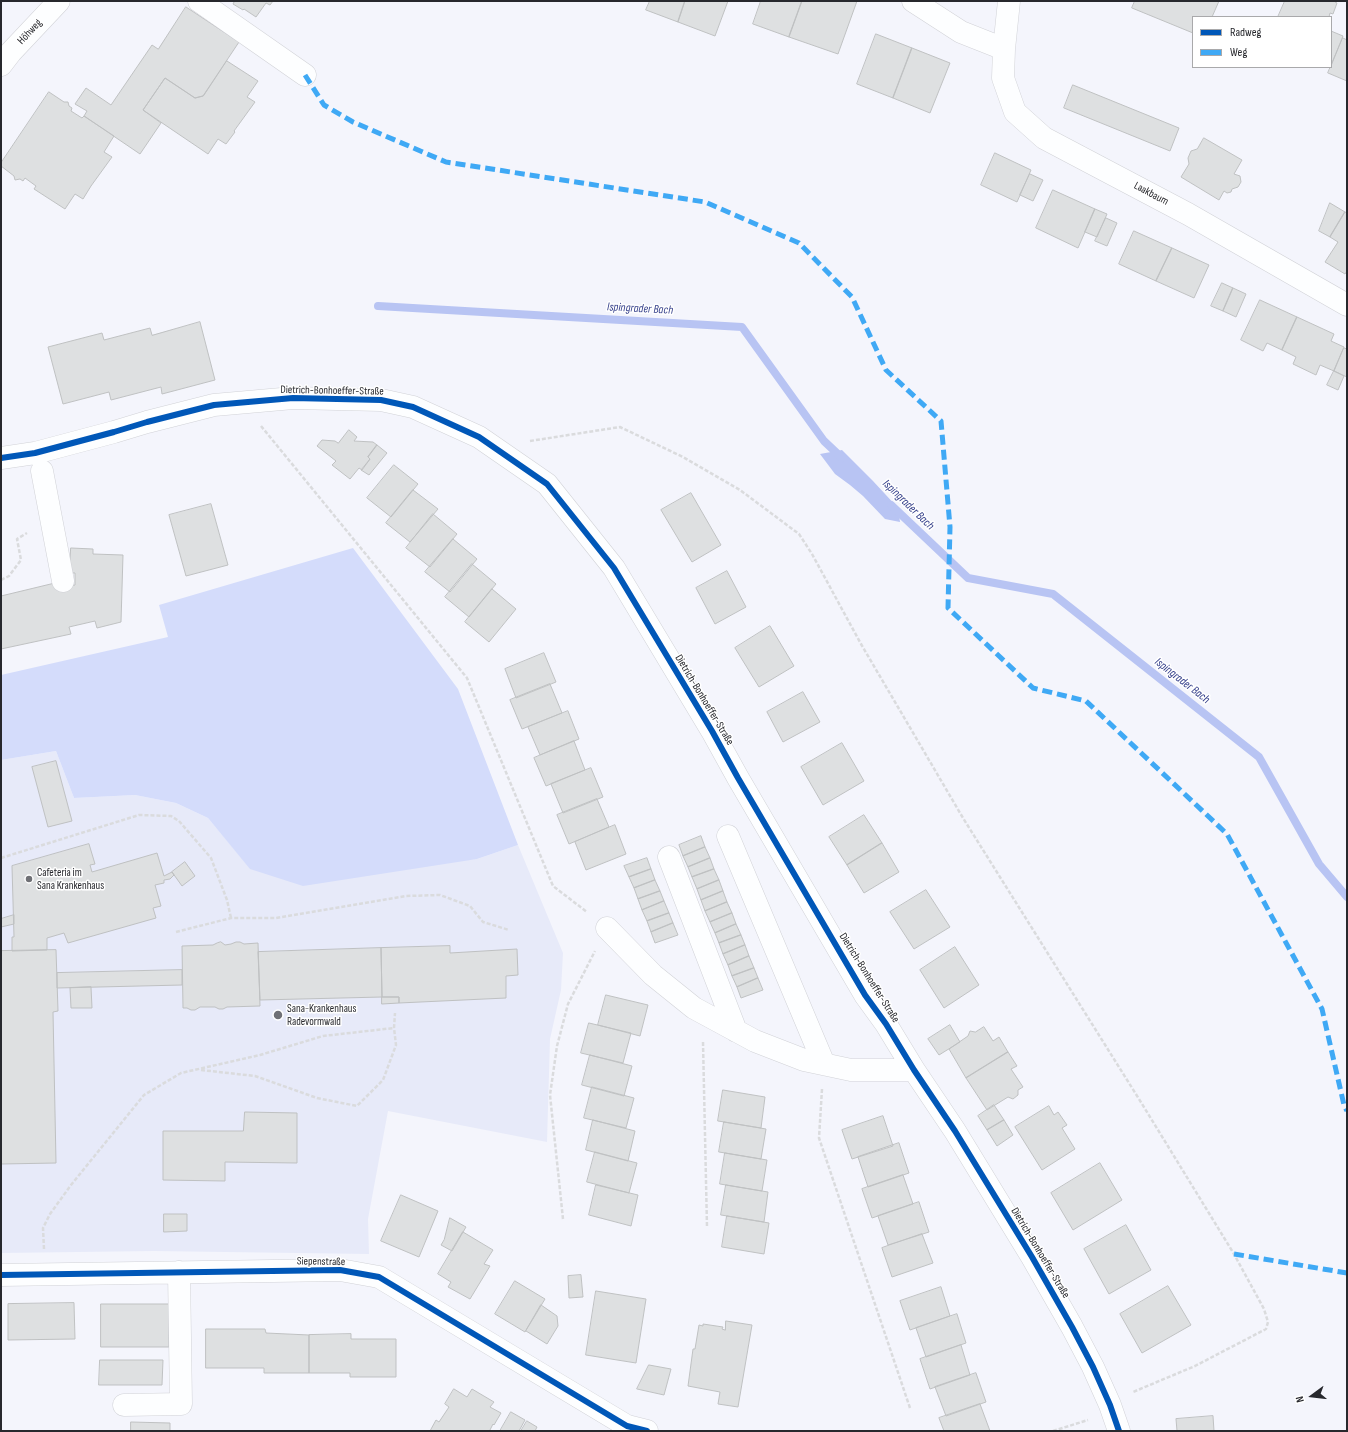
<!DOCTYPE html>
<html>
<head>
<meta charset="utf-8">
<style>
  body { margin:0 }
  #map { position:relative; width:1348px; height:1432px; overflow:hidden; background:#f4f5fc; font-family:"Sofia Sans Condensed",sans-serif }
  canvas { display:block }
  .frame { position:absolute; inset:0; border:2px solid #27282d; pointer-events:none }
  .legend { position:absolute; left:1192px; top:16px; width:140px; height:52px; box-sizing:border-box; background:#fff; border:1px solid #a9a9ab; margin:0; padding:5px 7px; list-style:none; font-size:12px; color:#27282d }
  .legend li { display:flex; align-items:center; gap:8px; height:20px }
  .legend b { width:20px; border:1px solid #a9a9ab }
  .north { position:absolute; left:1292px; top:1376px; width:40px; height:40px; -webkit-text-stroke:3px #fff; paint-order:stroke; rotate:255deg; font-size:11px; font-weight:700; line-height:16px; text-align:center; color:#27282d }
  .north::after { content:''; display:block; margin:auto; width:14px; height:18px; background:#27282d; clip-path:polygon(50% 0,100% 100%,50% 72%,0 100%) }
</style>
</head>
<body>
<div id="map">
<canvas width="1348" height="1432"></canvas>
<div class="frame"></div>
<ul class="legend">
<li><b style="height:5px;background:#0057b8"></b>Radweg</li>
<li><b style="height:5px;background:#3fa9f5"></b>Weg</li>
</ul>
<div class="north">N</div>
</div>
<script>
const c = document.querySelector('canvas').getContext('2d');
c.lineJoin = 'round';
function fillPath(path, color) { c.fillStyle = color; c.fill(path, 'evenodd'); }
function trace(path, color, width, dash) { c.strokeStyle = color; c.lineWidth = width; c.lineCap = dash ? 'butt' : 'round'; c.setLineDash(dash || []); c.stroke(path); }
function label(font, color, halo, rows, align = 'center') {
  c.font = font + ' "Sofia Sans Condensed",sans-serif'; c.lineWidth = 3; c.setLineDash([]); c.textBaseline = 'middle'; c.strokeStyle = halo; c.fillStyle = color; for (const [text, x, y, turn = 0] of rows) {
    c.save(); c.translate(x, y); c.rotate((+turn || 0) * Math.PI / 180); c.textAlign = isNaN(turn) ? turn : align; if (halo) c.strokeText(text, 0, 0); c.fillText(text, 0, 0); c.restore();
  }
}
fillPath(new Path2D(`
  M56,751L74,798L135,795L176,803L208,818L251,869L477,859L518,845L563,953L561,990L550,1039L547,1142L388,1111L368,1219L369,1254L154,1251L1,1253V760Z`), '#e7eaf9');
fillPath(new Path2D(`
  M353,548L458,689L518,845L477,859L303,886L250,869L208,818L176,803L135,795L74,798L56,751L1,760V675L168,637L159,605Z`), '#d4dcfb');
fillPath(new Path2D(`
  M842,450L873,481L898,508L900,522L885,519L863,496L850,485L835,474L820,454Z`), '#b8c4f3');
trace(new Path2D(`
  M378,306L742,327L824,441L842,458
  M891,505L968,578L1053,594L1259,757L1319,864L1347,897`), '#b8c4f3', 8);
const building = new Path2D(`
  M233,1H273L270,5L266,3L256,17L244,9L243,10L233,4L234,2Z
  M650,1H685L678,22L646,10Z
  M685,1H728L715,36L678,22Z
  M761,1H802L789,37L753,24Z
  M802,1H857L838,54L789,37Z
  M1135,1H1219L1212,17H1193V33L1132,8Z
  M1285,1H1336L1335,2L1337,3L1333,14L1330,13L1329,17H1278Z
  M186,7L239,42L203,96L195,98L165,78L143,110L161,123L140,154L84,116L87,111L75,104L86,88L111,105L152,45L158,49Z
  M1331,31L1343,36L1331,66Z
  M876,34L912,48L893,98L857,84Z
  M1343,38L1347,40V81L1328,73Z
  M912,48L950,63L930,113L893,98Z
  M227,61L258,81L247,97L255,102L234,131L235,132L226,144L218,139L208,154L143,110L165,78L195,98L203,96Z
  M1073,85L1179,128L1170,151L1064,108Z
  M49,92L64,102H68L69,106L72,108L71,111L82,118L84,116L114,136L104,152L112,157L91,186L83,199L75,194L65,209L34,189L36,186L25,178L23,181L20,179L15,180L14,176L1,166V163Z
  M1204,138L1242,160L1234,174L1240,176L1241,182L1238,187L1232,189L1231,192L1227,193L1224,191L1219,200L1181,177L1189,164L1188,158L1191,151L1197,149Z
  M995,153L1031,170L1017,202L981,185Z
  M1030,174L1043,180L1033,201L1020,195Z
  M1053,190L1095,209L1078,248L1036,228Z
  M1330,203L1345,212L1330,237L1319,231Z
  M1095,209L1107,214L1097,237L1085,232Z
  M1345,212L1347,213V271L1345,274L1325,262L1338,242L1330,237Z
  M1106,218L1117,223L1107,246L1095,241Z
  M1134,231L1172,248L1156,281L1119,264Z
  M1172,248L1209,265L1194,298L1156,281Z
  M1222,283L1233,288L1223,311L1211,306Z
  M1233,288L1246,294L1236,317L1223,311Z
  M1260,300L1297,317L1282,350L1267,343L1263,351L1241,340Z
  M1297,317L1334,334L1331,341L1344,347L1334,371L1320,365L1316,375L1293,364L1296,357L1282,350Z
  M200,322L215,380L162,394L161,387L111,400L109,392L63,404L48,347L102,333L104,340L150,328L152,335Z
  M1344,348L1347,349V377L1334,371Z
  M1334,371L1344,376L1338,390L1327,385Z
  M349,430L357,437L354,441L373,442L377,445L368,457L370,459L362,470L359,468L350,479L332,465L336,461L317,446L322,440L335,441L338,443Z
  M377,445L387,453L369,475L361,470L370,459L368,457Z
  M394,465L418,484L391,517L367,498Z
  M413,490L438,509L410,542L386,523Z
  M691,493L721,545L692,562L661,510Z
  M211,504L228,565L186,576L169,515Z
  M433,514L457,534L430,567L406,548Z
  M453,539L477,559L450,592L425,572Z
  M71,548L93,549V554L123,555L121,622L97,628L95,621L69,627L71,634L1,649V596L59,582L60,588L75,585V573H70Z
  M472,564L496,584L469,617L445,597Z
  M727,571L746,607L715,624L696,588Z
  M492,589L516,609L489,642L465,622Z
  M770,626L794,666L759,687L735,648Z
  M544,653L556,682L516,698L505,669Z
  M550,684L562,713L522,729L510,700Z
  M803,692L820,722L783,742L767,712Z
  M568,711L579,739L540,755L528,727Z
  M574,741L585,770L546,786L534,758Z
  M842,743L864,781L823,805L801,767Z
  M56,761L72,821L48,827L32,767Z
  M591,768L603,797L563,813L551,784Z
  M597,799L609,827L569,844L557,815Z
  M864,815L882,843L847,865L829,837Z
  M615,825L626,854L586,870L575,842Z
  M701,836L705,847L683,856L679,845Z
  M882,843L899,872L864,893L847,865Z
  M89,844L95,864L90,865L92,872L157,853L164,876L172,872L174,875L170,879L164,880V883L155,885L161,906L153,908L156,918L68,943L64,933L47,938V950L12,951V937H14L12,866Z
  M705,847L710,858L688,867L683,856Z
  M647,858L651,869L629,877L624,866Z
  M710,858L714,869L692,877L688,867Z
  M185,862L195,876L182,886L172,872Z
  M651,869L655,880L634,888L629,877Z
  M714,869L719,880L697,889L692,877Z
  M655,880L660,891L638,899L634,888Z
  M719,880L723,891L701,900L697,889Z
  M926,890L950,927L914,949L890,912Z
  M660,891L664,901L642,910L638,899Z
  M723,891L727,902L705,911L701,900Z
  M664,901L669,913L647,921L642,910Z
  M727,902L732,913L710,922L705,911Z
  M669,913L673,923L651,932L647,921Z
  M732,913L736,924L715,933L710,922Z
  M14,915V924L1,927V919Z
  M673,923L678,935L655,943L651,932Z
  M736,924L741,935L719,943L715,933Z
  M741,935L745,945L723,954L719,943Z
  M221,942L225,945L231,944L236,942H240L244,944L258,943L260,1006L227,1007L223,1009H219L215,1007H200L195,1010H191L187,1008H183L182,946L213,945L217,943Z
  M745,945L749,956L728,965L723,954Z
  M450,946V953L517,949L518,975L506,976V998L399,1003V997H382L381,948Z
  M955,947L979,985L944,1008L920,970Z
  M381,948L382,997L260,1000L258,952Z
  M56,950L58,1011L53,1012L56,1163L1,1164V951Z
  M749,956L754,968L732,976L728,965Z
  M754,968L758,978L737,987L732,976Z
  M182,970V985L57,988V973Z
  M758,978L763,990L741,998L737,987Z
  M91,987L92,1008H71L70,988Z
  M606,995L648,1005L640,1036L598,1025Z
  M382,997H399V1003L382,1004Z
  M589,1023L631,1033L623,1063L581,1053Z
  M950,1025L960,1042L939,1055L928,1039Z
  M984,1027L993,1041L999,1037L1008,1052L966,1078L949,1049L968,1036L970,1031L975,1032Z
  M1008,1052L1017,1066L1011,1069L1023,1087L1018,1090V1095L1013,1099L1008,1097L987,1110L966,1078Z
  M590,1055L632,1066L624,1096L582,1085Z
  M592,1087L634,1098L626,1128L584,1118Z
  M723,1090L765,1097L761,1128L718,1121Z
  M994,1105L1004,1120L987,1130L978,1116Z
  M1049,1106L1054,1115L1058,1112L1067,1125L1062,1128L1075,1149L1042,1170L1015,1127Z
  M245,1112L297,1113V1163L225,1162V1181L163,1180V1131H243Z
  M883,1116L893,1146L852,1159L842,1130Z
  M593,1120L635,1131L628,1161L586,1150Z
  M1004,1120L1013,1135L997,1146L987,1130Z
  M724,1122L766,1129L761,1159L719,1152Z
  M899,1143L909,1173L868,1187L858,1157Z
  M595,1152L637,1163L629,1193L587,1182Z
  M725,1153L767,1160L762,1191L720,1184Z
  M1100,1163L1122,1200L1073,1230L1051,1193Z
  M903,1175L913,1204L872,1218L862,1189Z
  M596,1185L638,1195L631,1226L589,1215Z
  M726,1185L768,1192L764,1222L721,1215Z
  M401,1195L438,1211L419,1257L381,1241Z
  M919,1202L929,1232L888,1245L878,1216Z
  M164,1214H187V1231L164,1232Z
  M727,1216L769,1223L764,1254L722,1247Z
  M450,1218L466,1227L452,1251L441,1245L444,1240Z
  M1126,1225L1151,1270L1109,1294L1084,1249Z
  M463,1232L493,1250L484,1264L490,1266L470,1299L448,1287L451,1282L438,1274Z
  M922,1234L933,1263L892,1277L882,1248Z
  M581,1275L583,1297L569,1298L568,1276Z
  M515,1281L545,1299L525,1332L495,1314Z
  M1168,1286L1191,1325L1142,1353L1120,1314Z
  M941,1287L950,1316L910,1330L900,1301Z
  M596,1291L646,1299L636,1363L586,1355Z
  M74,1303L75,1339L8,1340V1304Z
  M101,1304H169V1347H101Z
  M541,1305L557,1316L558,1326L547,1344L526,1331Z
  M957,1314L966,1343L926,1357L916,1328Z
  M726,1321L752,1325L738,1407L718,1404L720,1392L688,1386L693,1349H695L699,1325L703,1326V1324L723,1327L722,1329L725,1330Z
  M206,1329H265L266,1333L309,1335V1373H264V1368H206Z
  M351,1334V1339H396V1377H350V1373H309V1335Z
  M961,1345L970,1375L930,1389L920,1359Z
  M100,1360H163L162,1385H99Z
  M649,1365L671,1369L664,1395L637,1389Z
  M976,1373L986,1402L946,1416L935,1387Z
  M454,1389L467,1397L472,1389L494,1402L490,1407L501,1413L494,1425L493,1424L490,1430L491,1431H430L436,1420L439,1422L449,1407L445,1404Z
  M980,1404L990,1431H944L939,1418Z
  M511,1412L525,1420L519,1431H500Z
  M1213,1416L1214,1431H1177L1176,1419Z
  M527,1421L537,1427L535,1431H521Z
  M131,1422L170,1423V1431H131Z`);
fillPath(building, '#dee0e1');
trace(building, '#bfc1c2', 1);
const minor = new Path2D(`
  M199,1L305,75
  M913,1L961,32L1004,49
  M1009,1L1004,49L1003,78L1015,112L1044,138L1188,214L1347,305
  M1,65L11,52L59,1
  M1,458L35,453L114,432L147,422L214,405L293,398L381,400L413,407L479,437L547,484L614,568L712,731L738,778L865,995L886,1024L914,1070L955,1131L1032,1257L1072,1327L1093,1367L1110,1405L1119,1431
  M42,471L63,581
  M728,836L824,1064
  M669,857L736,1031
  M607,928L653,975L694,1008L755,1041L804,1060L851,1070H914
  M1,1275L340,1270L379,1277L627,1426L647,1431
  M124,1405L181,1404L179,1272`);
trace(minor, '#d1d2d7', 23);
trace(new Path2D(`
  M261,426L467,678L553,886L587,912
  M530,441L620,427L683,457L740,490L799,534L812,554L861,644L963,818L1139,1099L1234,1254L1264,1309L1268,1322L1266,1329L1195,1366L1133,1392
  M1,580L9,576L21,560L17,539L27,533
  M1,858L139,815L171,816L179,821L211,858L227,900L231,918
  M176,932L231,918H276L406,896L440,895L470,906L483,922L509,930
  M703,1042L707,1227
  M201,1070L255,1076L317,1098L357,1106L383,1080L396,1045L394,1028L395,1013
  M822,1089L819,1138L910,1408
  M563,1219L550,1095L557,1046L568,1004L595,951
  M44,1249L43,1228L50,1214L71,1185L144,1095L181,1073L260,1055L323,1036L394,1028
  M1053,1431L1088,1420`), '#dadbdd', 2.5, [4, 2]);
trace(minor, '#fdfeff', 22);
trace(new Path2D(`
  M305,75L324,105L353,122L446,162L705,202L799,243L852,297L886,370L941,421L950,527L948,608L1033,688L1086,701L1227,834L1322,1009L1344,1105L1347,1111
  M1234,1254L1347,1273`), '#3fa9f5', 5, [10, 5]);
trace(new Path2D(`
  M1,458L35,453L114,432L147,422L214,405L293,398L381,400L413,407L479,437L547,484L614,568L712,731L738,778L865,995L886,1024L914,1070L955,1131L1032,1257L1072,1327L1093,1367L1110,1405L1119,1431
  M1,1275L340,1270L379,1277L627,1426L647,1431`), '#0057b8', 6);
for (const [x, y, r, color] of [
  [29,879,4,"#6f7075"],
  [278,1015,5,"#6f7075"]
]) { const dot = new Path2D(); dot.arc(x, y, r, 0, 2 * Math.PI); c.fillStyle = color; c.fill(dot); trace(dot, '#fff', 1.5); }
label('11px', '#27282d', '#fff', [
  ["Höhweg",30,32,-47],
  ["Laakbaum",1151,194,28],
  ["Dietrich-Bonhoeffer-Straße",332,391,1],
  ["Dietrich-Bonhoeffer-Straße",704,700,59],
  ["Dietrich-Bonhoeffer-Straße",869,978,58],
  ["Dietrich-Bonhoeffer-Straße",1040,1253,59],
  ["Siepenstraße",321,1262,1]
]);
label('11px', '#27282d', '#fff', [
  ["Cafeteria im",37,873],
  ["Sana Krankenhaus",37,886],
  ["Sana-Krankenhaus",287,1009],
  ["Radevormwald",287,1022]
], 'left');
label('italic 12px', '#343f8a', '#fff', [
  ["Ispingrader Bach",640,309,3],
  ["Ispingrader Bach",908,505,44],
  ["Ispingrader Bach",1182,681,38]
]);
</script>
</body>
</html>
